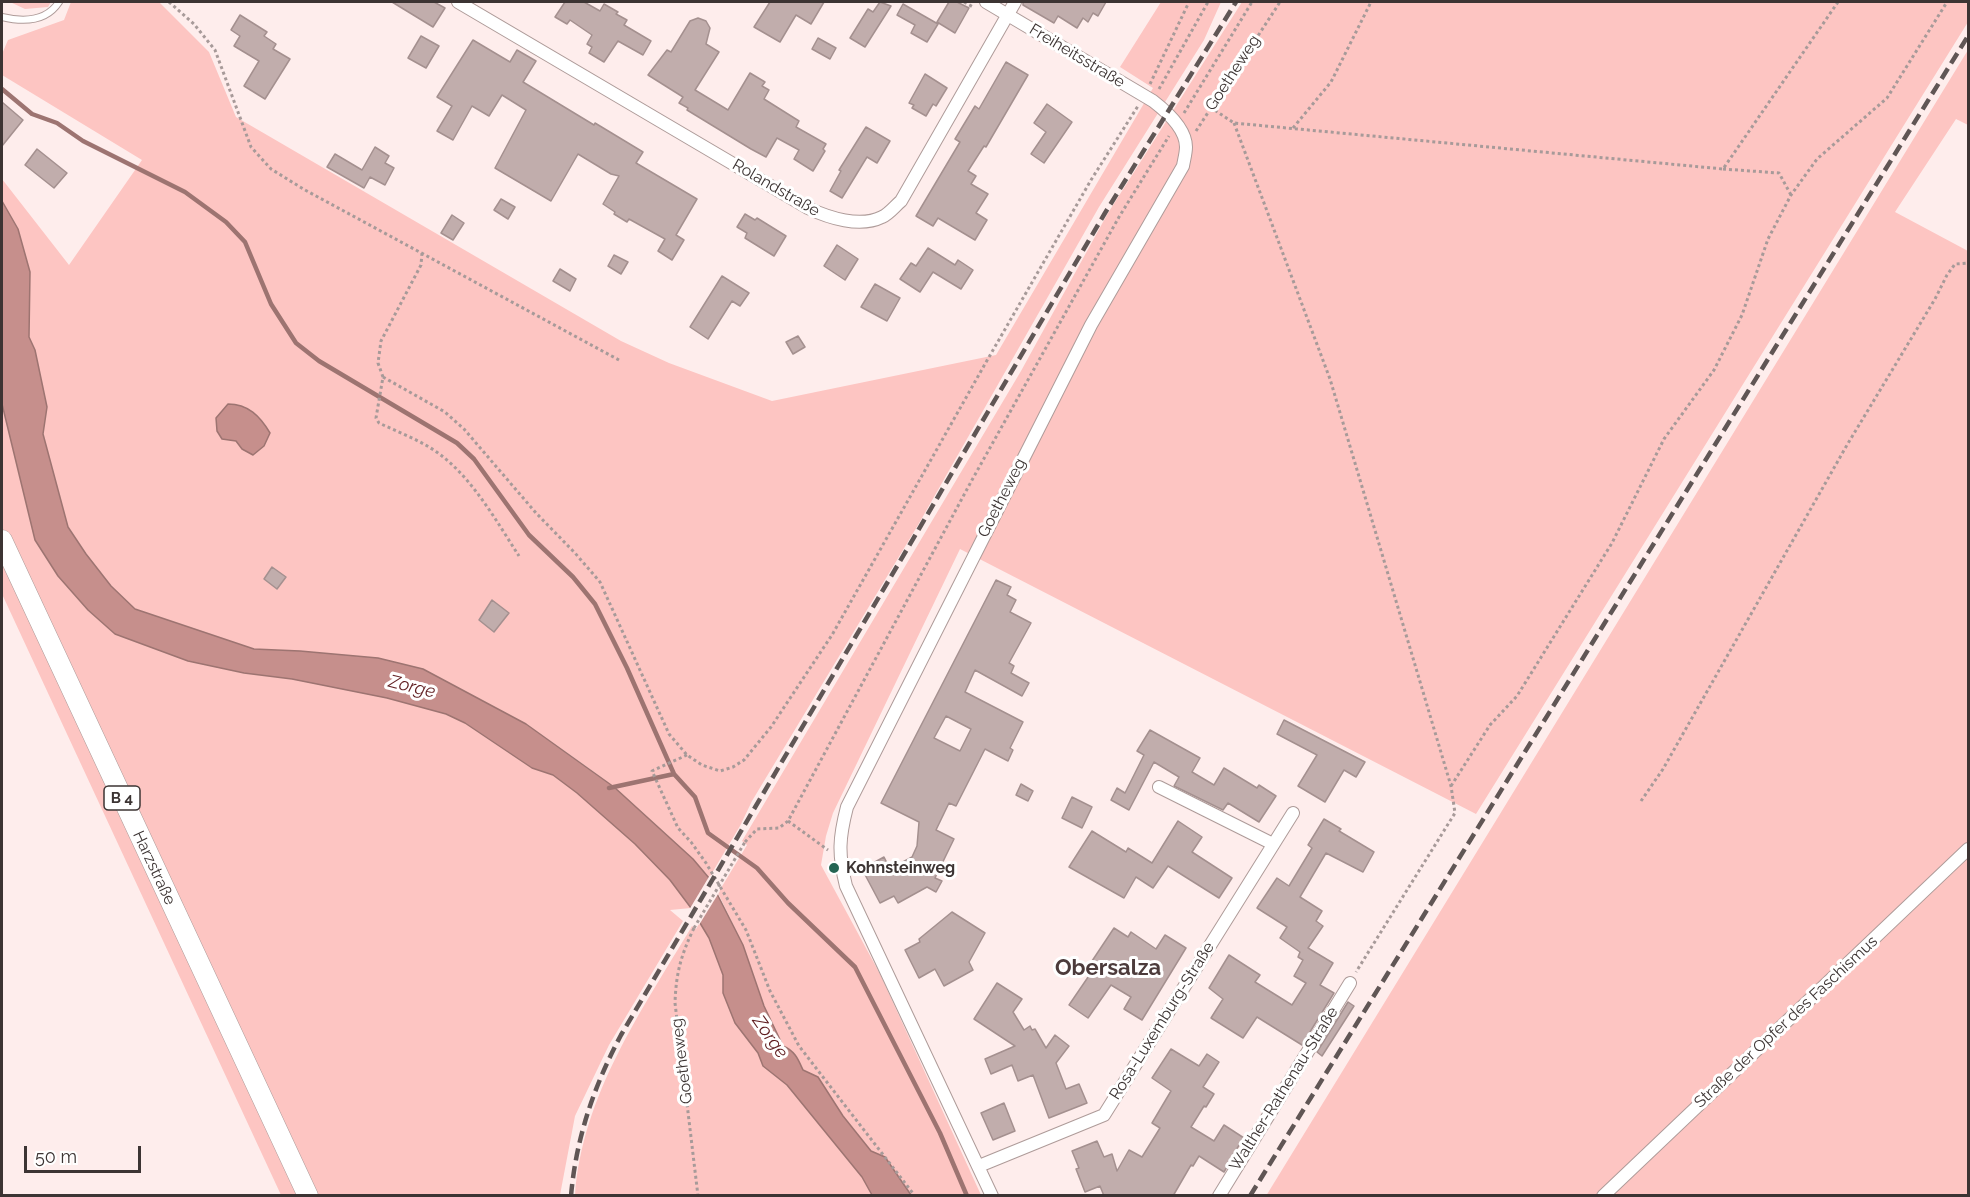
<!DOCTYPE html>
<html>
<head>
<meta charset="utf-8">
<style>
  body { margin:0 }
  #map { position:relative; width:1970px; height:1197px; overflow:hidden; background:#feedec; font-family:Raleway,sans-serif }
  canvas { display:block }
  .frame { position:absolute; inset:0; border:3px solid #3c3433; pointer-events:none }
  .scale { position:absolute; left:24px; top:1146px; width:117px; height:27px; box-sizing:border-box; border:3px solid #3c3433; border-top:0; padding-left:8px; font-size:18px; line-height:21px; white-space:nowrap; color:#3c3433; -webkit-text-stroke:4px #fff; paint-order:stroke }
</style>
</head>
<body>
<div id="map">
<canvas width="1970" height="1197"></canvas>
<div class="frame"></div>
<div class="scale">50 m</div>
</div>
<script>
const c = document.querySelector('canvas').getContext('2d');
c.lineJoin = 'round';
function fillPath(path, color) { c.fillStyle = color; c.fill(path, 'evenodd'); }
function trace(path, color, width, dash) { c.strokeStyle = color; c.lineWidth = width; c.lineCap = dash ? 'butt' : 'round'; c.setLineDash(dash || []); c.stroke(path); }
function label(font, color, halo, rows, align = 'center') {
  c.font = font + ' Raleway,sans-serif'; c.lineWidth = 6; c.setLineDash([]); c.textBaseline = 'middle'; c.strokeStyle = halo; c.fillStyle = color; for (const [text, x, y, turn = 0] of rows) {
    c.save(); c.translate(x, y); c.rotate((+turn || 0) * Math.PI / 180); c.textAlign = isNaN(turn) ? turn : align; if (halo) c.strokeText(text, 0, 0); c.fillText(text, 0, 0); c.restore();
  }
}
fillPath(new Path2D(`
  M10,2H51L48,7L25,9Z
  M71,2H159L209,52L236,117L621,341L669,363L772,401L996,355L1153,88L1120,67L1161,2H1221L1204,40L1099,207L918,525L752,801L740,826L709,878L693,859L614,787L587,767L526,724L423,669L378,658L300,651L254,649L135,609L111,586L86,554L68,527L52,469L43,434L47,407L35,350L29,337L30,299L18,229L2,201V179L69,265L142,160L2,75V54L8,40L64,20Z
  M1242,2H1968V22L1476,814L960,549L833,813L826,836L821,865L880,974L981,1195H911L885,1158L871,1151L843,1116L818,1077L803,1070C798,1059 795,1051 783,1046L764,1006L743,945L718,893L747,845L742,841L1021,371L1108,213Z
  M1968,50V125L1956,119L1895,212L1968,251V1195L1266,1196Z
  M2,404L35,540L58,576L88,610L115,634L188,661L244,673L292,679L387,698L446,714L465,723L532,768L553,775L577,793L635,844L670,880L691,908L670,910L683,921L609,1045L575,1116L560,1195H281L2,594Z
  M700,922L709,938L723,975V993L735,1023L758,1053L763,1066L787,1085L862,1177L872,1195L575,1196C582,1095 642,1010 692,926L696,929Z`), '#fdc5c2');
const water = new Path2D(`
  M2,201L18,229L30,272L29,337L35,350L47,407L43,434L68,527L86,554L111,586L135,609L254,649L300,651L378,658L423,669L526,724L614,787L693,859L709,878L743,945L764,1006L783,1046C795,1051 798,1059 803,1070L818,1077L843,1116L871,1151L885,1157L911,1195H872L862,1177L787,1085L763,1066L758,1053L735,1023L723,993V975L709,938L691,908L670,880L635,844L577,793L553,775L532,768L465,723L446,714L387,698L292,679L244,673L188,661L115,634L88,610L58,576L35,540L2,404Z
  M228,404C248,404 260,416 270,433L264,446L253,455L242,449L236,441L222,439L217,431L216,418Z`);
fillPath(water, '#c68f8c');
trace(water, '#9d7471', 1.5);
fillPath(new Path2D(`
  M710,875L720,891L699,925L689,910Z`), '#feedec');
trace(new Path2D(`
  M2,89L32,114L57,123L83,141L185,192L226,222L245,242L271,304L296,343L319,361L457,443L474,459L529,535L573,577L595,604L627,668L674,774L695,797L708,833L757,868L788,903L855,967L940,1133L967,1196
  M609,788L674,774`), '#9d7471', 4.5);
const building = new Path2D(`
  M392,2H434L445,8L433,27Z
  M565,2H584L600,11L604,4L618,12L616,14L627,20L624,25L651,41L643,55L618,41L604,62L589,53L592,47L587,44L592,35L570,20L567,24L555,17Z
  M770,2H824L811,24L796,15L780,42L754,27Z
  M880,2L891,6L865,47L850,38L868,9L873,12Z
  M949,2H957L969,8L955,33L937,22Z
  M1023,2H1106L1098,16L1093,13L1088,22L1083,18L1077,28L1058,16L1054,23L1023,5Z
  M903,4L938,24L927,42L911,33L915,25L897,15Z
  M240,15L267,32L264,36L276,44L273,49L290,59L265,99L244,86L259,61L234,46L240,36L231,30Z
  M698,18L706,21L710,28L706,44L719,52L695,90L728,110L750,73L765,82L762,86L769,90L764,99L799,121L796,127L826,144L823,149L825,151L813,171L794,159L799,150L777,138L766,157L751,149L687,110L688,108L679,103L683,97L648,75L667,50L671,52L690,21Z
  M421,36L439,46L426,68L408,58Z
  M818,38L836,48L830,59L812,49Z
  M473,40L510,62L517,50L536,61L523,82L594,125L595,123L643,152L636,163L697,199L676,235L684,240L672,260L658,251L665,239L629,219L627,222L614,214L615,212L603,204L619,176L611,174L578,154L551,201L495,168L526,110L502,95L489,116L472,106L453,140L437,131L452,106L437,97Z
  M1006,62L1028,75L986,147L984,146L968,171L976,176L971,184L988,194L976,213L987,220L975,240L938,218L933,226L916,216L960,142L955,139L975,106L979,109Z
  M925,74L947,88L936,106L933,104L926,116L912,108L914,105L909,103Z
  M2,102L23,120L2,146Z
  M1047,104L1072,122L1044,163L1031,154L1046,132L1034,123Z
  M866,127L890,141L877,163L867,157L842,198L830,191L841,171L839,170Z
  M375,147L389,156L385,163L394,168L385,185L370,177L364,188L327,167L335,154L362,170Z
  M37,149L67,173L54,188L25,165Z
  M501,199L515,207L508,219L494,210Z
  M745,214L755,220L757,218L786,236L774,256L745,238L747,233L737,227Z
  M452,215L464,223L453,240L441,233Z
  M837,245L858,259L845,280L824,266Z
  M928,248L955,265L958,260L973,270L961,289L933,272L920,292L900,279L911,263L916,266Z
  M614,255L628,262L621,274L608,266Z
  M560,269L576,279L570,291L553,281Z
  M722,276L749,293L740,306L732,301L708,339L690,327Z
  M875,284L900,298L887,321L861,307Z
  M798,336L805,347L793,354L786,342Z
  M272,567L286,577L277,589L264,579Z
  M996,580L1011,587L1007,595L1016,600L1010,612L1031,623L1009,663L1014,666L1011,673L1029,683L1022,696L975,670L965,692L1023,722L1010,748L1013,750L1008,761L985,749L956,806L949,803L936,830L954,839L935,878L942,881L936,892L927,887L898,903L894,896L880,903L862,869L884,857L890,869L912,857L917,846L919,822L881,803ZM946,716L971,729L960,751L934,738Z
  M492,600L509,613L494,632L479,620Z
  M1284,720L1365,762L1356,777L1344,770L1325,802L1298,786L1317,755L1277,734Z
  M1150,730L1200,758L1192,772L1214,785L1224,768L1257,788L1259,785L1276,796L1259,822L1228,803L1223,810L1174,786L1179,777L1154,762L1129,810L1111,800L1117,788L1125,793L1144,755L1137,751Z
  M1021,784L1033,791L1028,801L1016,795Z
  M1072,797L1092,807L1082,828L1062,818Z
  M1324,819L1341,829L1339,831L1374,852L1363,872L1326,853L1300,897L1322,911L1316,921L1323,926L1308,948L1333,963L1320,985L1334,993L1302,1045L1257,1017L1243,1038L1211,1018L1223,999L1209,988L1229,955L1260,975L1255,982L1292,1005L1306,983L1294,976L1303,960L1298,957L1300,952L1280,938L1287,927L1257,908L1277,878L1289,886L1312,848L1308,845Z
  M1178,821L1202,837L1192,852L1232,878L1219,898L1168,866L1153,888L1136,877L1124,898L1069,867L1092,831L1126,852L1128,848L1152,863Z
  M952,912L985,933L969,962L973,970L944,986L935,969L919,978L905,950L920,942L919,939Z
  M1114,928L1128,937L1131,932L1156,949L1165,935L1186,948L1142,1020L1124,1009L1131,997L1111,985L1088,1018L1069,1005L1097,964L1092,961Z
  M997,983L1022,999L1013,1012L1024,1030L1030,1026L1032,1030L1035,1029L1046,1048L1055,1035L1069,1046L1056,1063L1066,1089L1079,1084L1087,1103L1049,1118L1033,1075L1018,1081L1012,1065L991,1074L985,1059L1015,1046L974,1019Z
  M1348,1002L1354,1006L1322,1056L1317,1052Z
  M1171,1049L1199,1066L1207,1054L1219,1062L1203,1087L1214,1094L1206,1107L1204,1106L1191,1127L1214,1141L1224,1125L1244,1138L1232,1156L1233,1157L1224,1172L1199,1156L1193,1166L1191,1165L1173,1196H1104L1100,1186L1085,1192L1076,1169L1079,1168L1072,1151L1097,1141L1104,1157L1112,1154L1117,1171L1129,1150L1142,1157L1160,1128L1152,1123L1171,1091L1152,1078Z
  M1004,1103L1015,1131L993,1140L981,1113Z`);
fillPath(building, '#c1adac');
trace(building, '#a4908f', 1.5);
const service = new Path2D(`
  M2,17C23,22 46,22 59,2`);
const minor = new Path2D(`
  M458,2L808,208C829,218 860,228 882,217C889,214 895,206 901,201L1015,2
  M986,2L1153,101C1166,111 1186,129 1186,147C1186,153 1184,160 1183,166L1091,325L847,807C839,838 838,854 846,886L992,1196
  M1159,787L1273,844
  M979,1166L1104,1115L1293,813
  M1219,1196L1350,983
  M1603,1196L1968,849`);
const primary = new Path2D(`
  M2,540L308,1196`);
trace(service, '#ae9b99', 8);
trace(minor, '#ae9b99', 14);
trace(primary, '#ae9b99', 21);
trace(new Path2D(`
  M169,2L194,24L215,50L251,147L271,169L305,190L619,360
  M964,2L973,7
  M1150,84L1189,2
  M1159,89L1208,2
  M1210,107L1234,123L1723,169L1838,2
  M1184,113L1252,2
  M1234,123L1330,379L1451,786L1455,813L1356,972
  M1293,128L1331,82L1371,2
  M1196,131L1280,2
  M1723,169L1779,173L1791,195
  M422,253L421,265L381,341L378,363L383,377L376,418L379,423C400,433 423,441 442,456C474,481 497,522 519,556
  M383,377L445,412L464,429L536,513L575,553L600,582L669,734L687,755L702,765L720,771L733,767L744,760L771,727L832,635L985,364L1091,180L1138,106
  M687,755L652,771L678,828L691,842L706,863L746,930L770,991L799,1046L915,1196
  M1451,786L1490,725L1517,696L1612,543L1664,439L1714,370L1742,315L1768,239L1791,195L1817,159L1887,98L1947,2
  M1641,801L1663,769L1847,445L1935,299L1947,275L1955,264L1968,263
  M788,821L828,850
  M745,842L757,829L779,828L788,821L972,480L1119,217L1169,136
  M694,928C681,955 676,973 675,1003L698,1196`), '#a79a99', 3, [3, 3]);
trace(service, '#fff', 6);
trace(minor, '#fff', 12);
trace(primary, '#fff', 20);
trace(new Path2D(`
  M571,1196C576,1138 594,1086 621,1035L1105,213L1236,2
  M1250,1196L1968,36`), '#605655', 4.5, [12, 6]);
trace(new Path2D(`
  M694,928L745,842`), '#a79a99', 3, [3, 3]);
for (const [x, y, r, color] of [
  [834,868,6,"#246453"]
]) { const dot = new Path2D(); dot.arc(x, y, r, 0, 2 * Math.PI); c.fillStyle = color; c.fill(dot); trace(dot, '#fff', 2); }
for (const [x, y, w] of [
  [122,798,36]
]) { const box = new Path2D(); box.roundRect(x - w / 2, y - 12, w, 24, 4.5); c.fillStyle = '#fff'; c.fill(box); trace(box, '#3c3433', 1.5); }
label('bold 15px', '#3c3433', null, [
  ["B 4",122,798]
]);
label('16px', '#3c3433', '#fff', [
  ["Freiheitsstraße",1077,56,31],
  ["Goetheweg",1233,73,-57],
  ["Rolandstraße",776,188,30],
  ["Goetheweg",1002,498,-63],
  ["Harzstraße",154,868,65],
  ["Rosa-Luxemburg-Straße",1162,1021,-58],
  ["Straße der Opfer des Faschismus",1786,1022,-43],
  ["Goetheweg",682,1061,-97],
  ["Walther-Rathenau-Straße",1284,1089,-58]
]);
label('bold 16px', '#3c3433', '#fff', [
  ["Kohnsteinweg",846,868]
], 'left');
label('italic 18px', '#5f1c1f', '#fff', [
  ["Zorge",412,687,14],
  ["Zorge",770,1037,55]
]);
label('bold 22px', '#4c3b3b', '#fff', [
  ["Obersalza",1108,968]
]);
</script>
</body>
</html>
